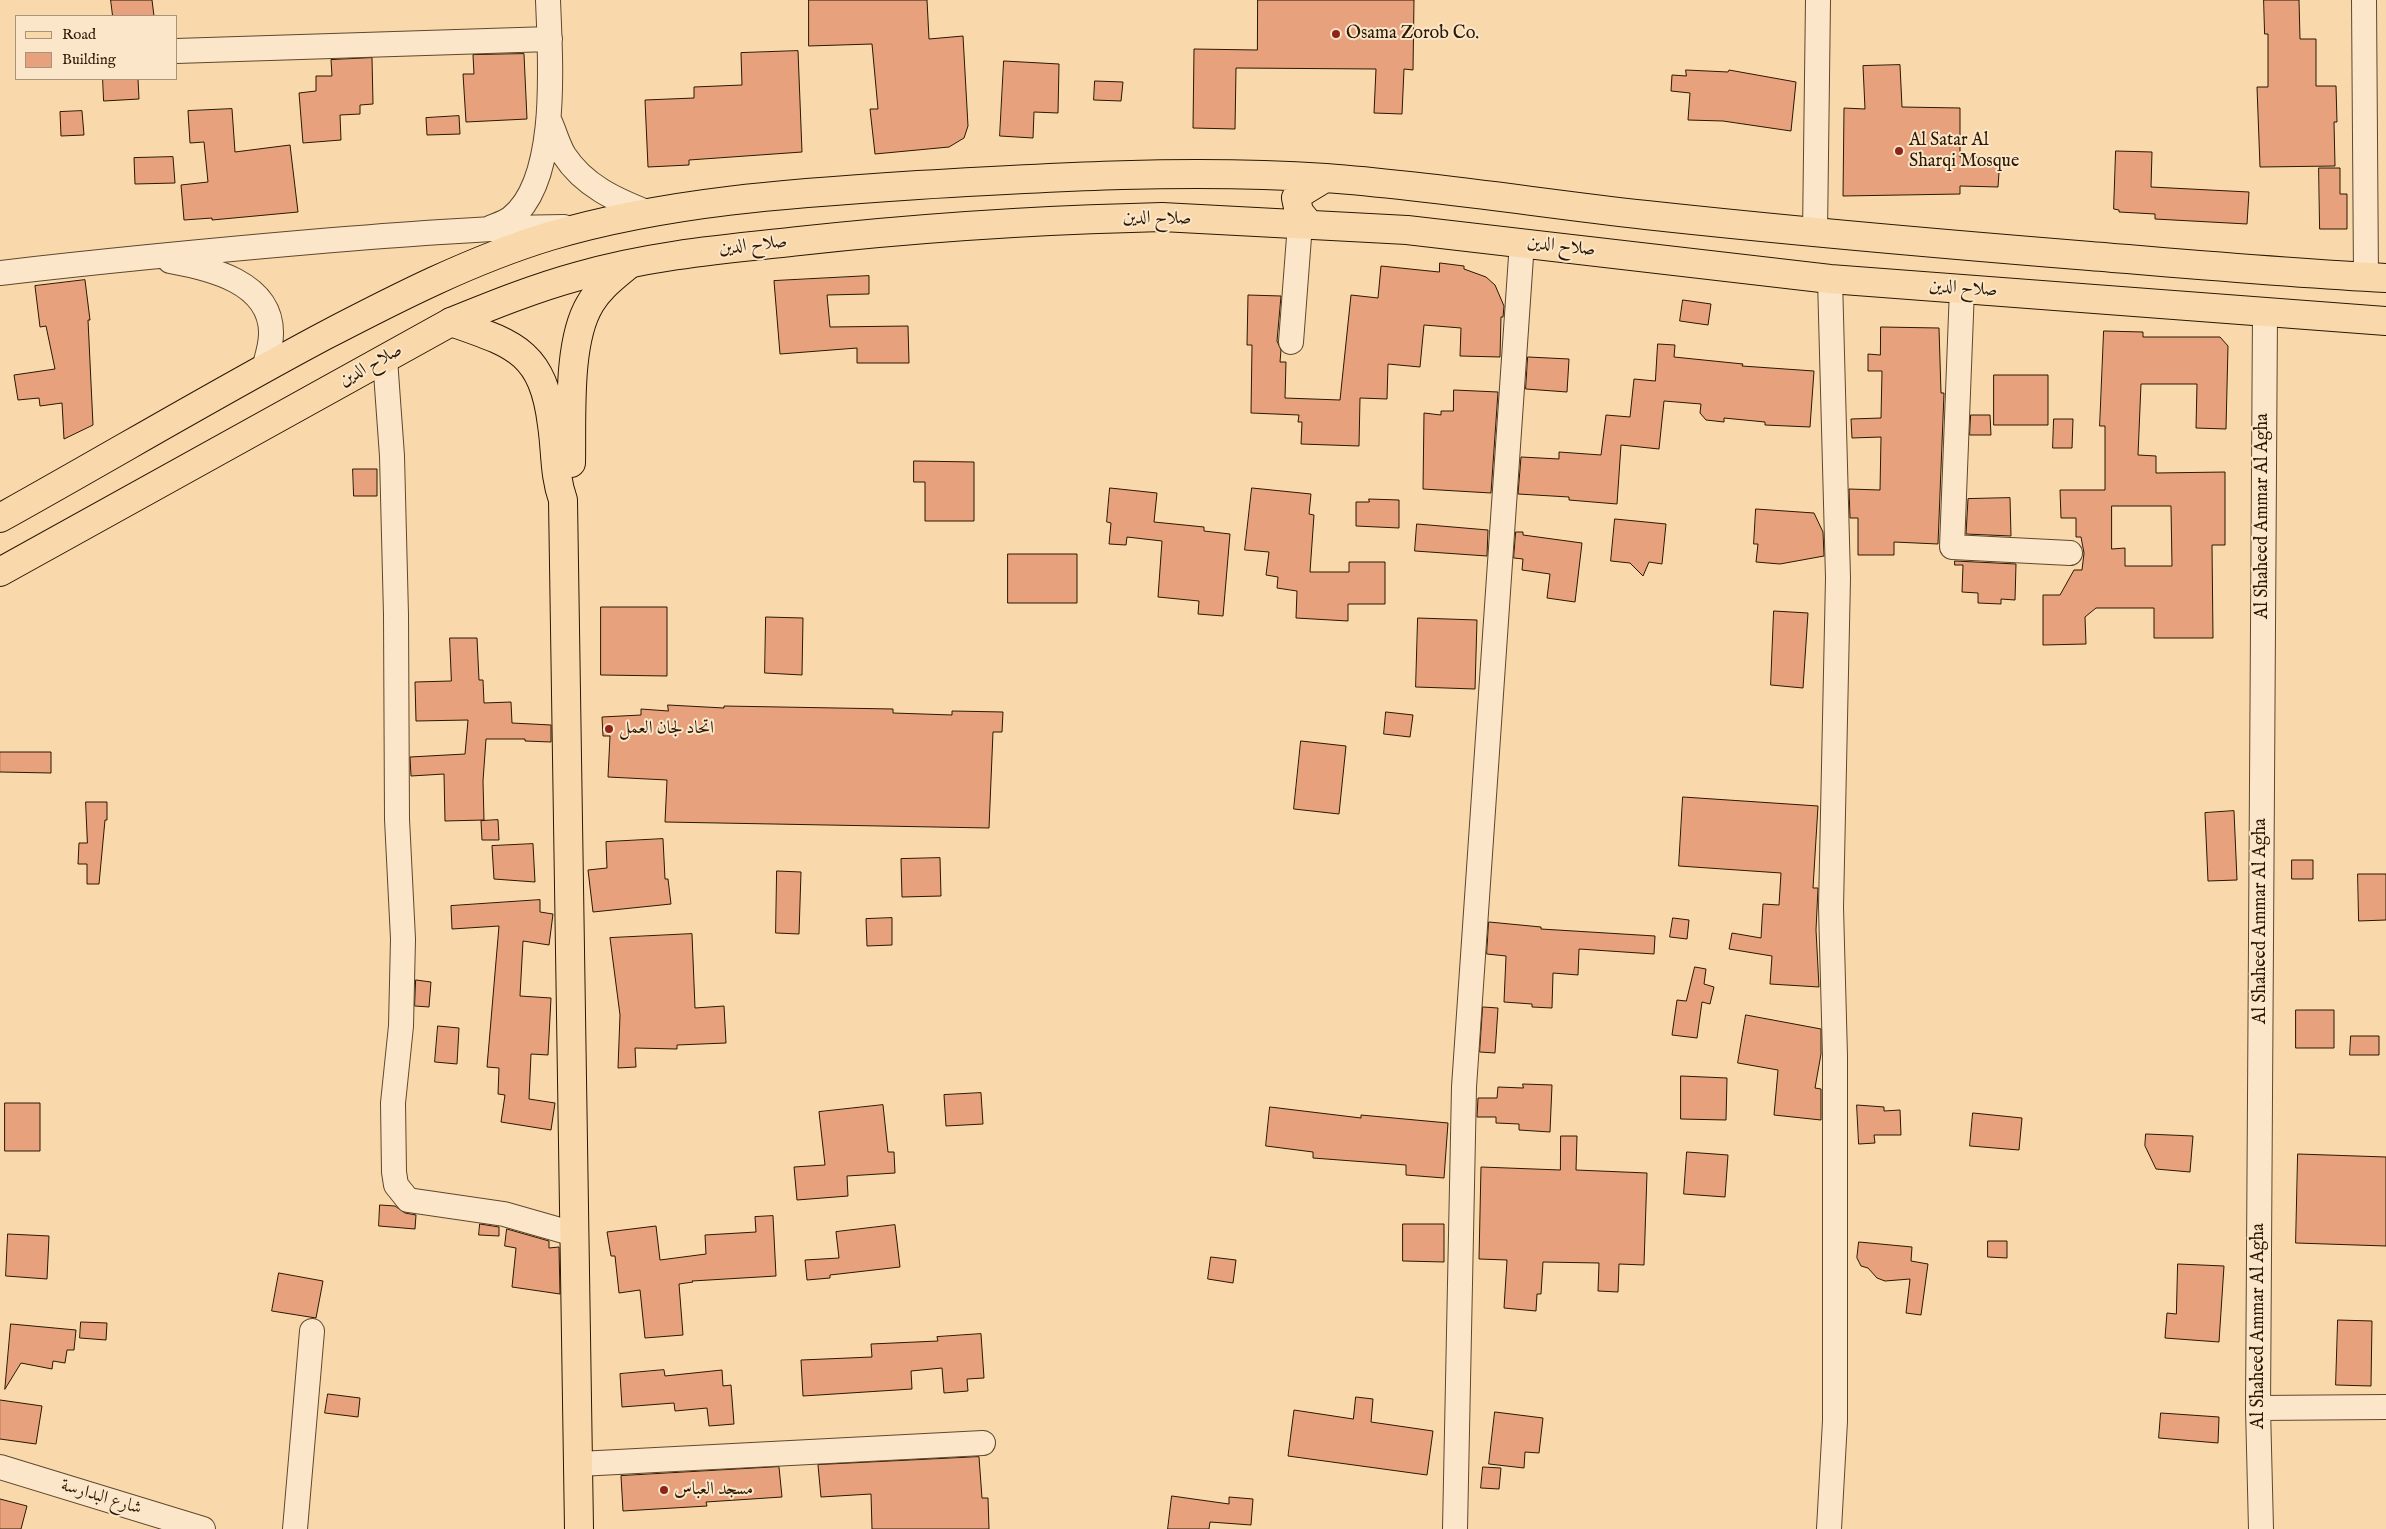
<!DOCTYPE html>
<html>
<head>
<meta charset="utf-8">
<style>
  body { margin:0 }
  #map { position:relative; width:2386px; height:1529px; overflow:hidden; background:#f9d9ac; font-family:"IM FELL English",serif }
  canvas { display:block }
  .legend { position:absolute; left:15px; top:15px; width:162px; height:65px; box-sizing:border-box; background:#fbe6c9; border:1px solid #a79479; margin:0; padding:6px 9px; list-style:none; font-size:15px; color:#2a1802 }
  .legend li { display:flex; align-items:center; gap:10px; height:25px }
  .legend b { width:25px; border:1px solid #a79479 }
</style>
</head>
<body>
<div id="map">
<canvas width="2386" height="1529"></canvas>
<ul class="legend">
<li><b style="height:6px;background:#f9d9ac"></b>Road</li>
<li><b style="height:14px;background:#e7a17c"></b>Building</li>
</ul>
</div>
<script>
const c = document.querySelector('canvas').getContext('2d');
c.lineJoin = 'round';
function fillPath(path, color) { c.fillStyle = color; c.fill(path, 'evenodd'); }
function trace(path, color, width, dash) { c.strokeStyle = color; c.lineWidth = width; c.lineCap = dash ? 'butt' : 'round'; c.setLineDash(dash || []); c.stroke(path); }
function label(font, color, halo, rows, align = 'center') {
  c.font = font + ' "IM FELL English",Amiri,serif'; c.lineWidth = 4; c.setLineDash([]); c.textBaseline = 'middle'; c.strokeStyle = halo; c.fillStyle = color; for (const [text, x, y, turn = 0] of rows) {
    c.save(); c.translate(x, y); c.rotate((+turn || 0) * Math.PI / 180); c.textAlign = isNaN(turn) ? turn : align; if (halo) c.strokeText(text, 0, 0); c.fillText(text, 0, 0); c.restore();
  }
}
const building = new Path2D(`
  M111,0H152L154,16H113Z
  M809,0H927L929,39L963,36L968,126L964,138L949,147L875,154L870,109H878L872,44L809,46Z
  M1258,0H1414L1413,70L1404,69L1402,114L1374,113L1376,69L1236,68L1235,129L1193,128L1194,49L1257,50Z
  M2264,0H2299L2300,39H2316V86H2336L2337,122H2334L2335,166L2260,167L2257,87H2268V34H2265Z
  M798,51L802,152L689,160V165L648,167L645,100L694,98V87L742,85L741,53Z
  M524,54L527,119L466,122L463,74H474L473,55Z
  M372,58L373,104L360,105V114L340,115L341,140L303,143L299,93L316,91V76H332L331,60Z
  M1004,61L1059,64L1058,113L1034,112L1033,138L1000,136Z
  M1900,65L1902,107L1960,108V157L2000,158L1998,187L1960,186V194L1843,196L1844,108L1865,109L1863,66Z
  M1686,70L1728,72L1729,70L1796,82L1791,131L1723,121L1688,120L1690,93L1671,91L1672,75L1686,76Z
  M103,79H138L139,99L104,101Z
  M1095,81L1123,82L1121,101L1094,100Z
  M232,109L235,152L290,145L298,212L212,220V218L184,220L181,185L208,182L204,142L190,143L188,111Z
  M82,111L84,135L61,136L60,112Z
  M459,116L460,134L427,135L426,118Z
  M2116,151L2152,152L2151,187L2249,192L2247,224L2155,219V214L2119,212V210L2114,209Z
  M173,157L175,183L135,184L134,158Z
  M2319,168H2340V194H2347V229H2320Z
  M1440,263L1464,266V269L1486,277L1495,285L1504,306L1503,317H1501L1500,357L1460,356L1461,328L1424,325L1420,367L1388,364L1387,399L1360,398L1359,446L1301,444L1302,422H1298L1299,415L1251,413L1252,345H1247L1248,295L1281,296L1277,341L1281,350L1280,362H1286L1285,398L1340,400L1351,295L1378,298L1381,266L1439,272Z
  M869,276V294L827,295L830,327L908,326L909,363H857V348L780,354L774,281Z
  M85,280L90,320H88L93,425L64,439L62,403L40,406L39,398L18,400L14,375L55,369L46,326L40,327L35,286Z
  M1683,300L1711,304L1708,325L1680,321Z
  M1881,327L1939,328L1941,393H1944L1938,544L1894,542V555H1858V518H1850L1849,489L1880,490L1881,437L1852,438L1851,419L1881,418L1882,371H1868V354L1880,355Z
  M2104,331L2143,332V337H2220L2228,346L2226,429L2196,428L2197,384H2141L2138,455L2156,456V473L2225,472V545H2212L2213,638H2154V608H2096L2085,617L2086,644L2043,645V595H2060L2074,570H2082L2084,553L2081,537H2076V518H2061L2060,490H2105V426H2100ZM2112,506H2171L2172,566H2125V548L2112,549Z
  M1658,344L1675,345L1674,357L1743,364L1742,366L1814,371L1810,427L1765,425V422L1724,418V422L1706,420L1700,413L1701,404L1664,401L1659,449L1621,445L1617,504L1569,500V497L1518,494L1521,457L1559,459V452L1601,455L1606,415L1630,417L1634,379L1655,381Z
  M1528,357L1569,359L1567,392L1526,389Z
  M1994,375H2048V425H1994Z
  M1454,390L1498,392L1491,493L1423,489L1424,413L1441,415V411H1453Z
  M1971,415H1990L1991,435H1970Z
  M2054,419H2073L2072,448H2053Z
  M914,461L974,462V521H925V482H914Z
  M353,469H377V496H354Z
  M1110,488L1157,493L1154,522L1204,527V531L1230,534L1223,616L1198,614L1199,601L1158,597L1162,541L1127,537L1126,545L1109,544L1111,523L1107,522Z
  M1252,488L1311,494L1309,514L1314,515L1310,572H1349V562H1385V604H1348V621L1296,618L1297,591L1277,588L1278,577L1266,575L1269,552L1245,550Z
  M2010,498L2011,536L1966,534L1968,499Z
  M1369,499L1399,500V528L1356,526V502H1369Z
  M1756,509L1814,513L1823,532L1824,556L1780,564L1756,562L1758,544H1754Z
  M1615,519L1666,524L1662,564L1649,562L1643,576L1630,563L1611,561Z
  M1417,524L1488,530L1487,556L1415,551Z
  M1516,532H1523V535L1582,543L1575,602L1547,598L1550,574L1522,570L1523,559L1514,558Z
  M1008,554H1077V603H1008Z
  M1955,561L2016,564L2015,600L2001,599V604L1978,603V593L1962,592L1963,565H1955Z
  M601,607H667V676L601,675Z
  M1774,611L1808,613L1803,688L1771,685Z
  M766,617L803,618L802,675L765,673Z
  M1418,618L1477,620L1475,689L1416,687Z
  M450,638H477L479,680H483L484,703L511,702L512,723L551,725V742L525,741V739H486L483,781L484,820L445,821L444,774L411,776L410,757L465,754L468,720L416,721L415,682L451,681Z
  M668,705L724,708V706L893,709V713L952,715V711L1003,712L1002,732H993L989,828L665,822L667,780L608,777L610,736H603L602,717L641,715V709L668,711Z
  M1386,712L1413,715L1410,737L1384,734Z
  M1301,741L1346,746L1339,814L1294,809Z
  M0,752H51V773L0,772Z
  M1683,797L1818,806L1813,888H1818L1816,930L1819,987L1770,984L1772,956L1729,949L1732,933L1761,938L1763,904L1779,905L1781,873L1679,866Z
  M86,802H107V820H105L99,884H87V864H78L79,843H87Z
  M2234,811L2237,880L2208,881L2205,813Z
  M498,820L499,840H482L481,821Z
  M663,839L665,879H668L671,904L593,912L588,870L607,868L606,842Z
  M533,844L535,882L494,879L492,846Z
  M940,858L941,896L902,897L901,859Z
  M2292,860H2313V879H2292Z
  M777,871L801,872L799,934L776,933Z
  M2358,874H2386V920L2359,921Z
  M540,900V912L553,914L549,945L523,941L520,996L551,998L548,1055L531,1054L529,1099L555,1103L551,1130L501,1122L505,1095L498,1094L499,1068L487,1067L499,926L452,929L451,906Z
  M892,918V945L867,946L866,919Z
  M1673,918L1689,920L1687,939L1670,937Z
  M1489,922L1541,927V929L1655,936L1654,954L1579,949L1578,975L1553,973L1552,1008L1532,1007V1004L1504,1002L1506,956L1487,954Z
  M692,934L695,1008L724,1006L726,1043L677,1045V1049L635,1048L636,1067L618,1068L620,1015L610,938Z
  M1695,967L1706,969L1704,984L1714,987L1710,1004L1702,1002L1697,1038L1672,1035L1677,1000L1686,1001Z
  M416,980L431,982L429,1007L415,1006Z
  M1483,1007L1498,1008L1495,1053L1480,1052Z
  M2296,1010H2334V1048H2296Z
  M1746,1015L1821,1029V1054L1815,1088L1821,1089V1120L1774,1115L1778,1070L1738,1063Z
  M438,1026L459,1028L457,1064L435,1062Z
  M2351,1036H2379V1055H2350Z
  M1681,1076L1727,1078L1726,1120L1681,1119Z
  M1523,1084L1552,1085L1550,1132L1519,1130V1124L1496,1123V1117H1477L1478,1098H1497L1498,1087L1523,1088Z
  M981,1093L983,1124L946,1126L944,1095Z
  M5,1103H40V1151H5Z
  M883,1105L888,1152H894L895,1173L847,1176L848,1196L797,1200L794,1167L825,1165L819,1112Z
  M1857,1105L1884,1107V1111L1900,1110L1901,1135H1874L1875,1143L1859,1144Z
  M1270,1107L1361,1118V1115L1448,1123L1444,1178L1406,1175V1165L1313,1158V1152L1266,1146Z
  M1973,1113L2022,1118L2019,1150L1970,1146Z
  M2146,1134L2193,1136L2190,1172L2156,1169L2145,1146Z
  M1561,1136H1577L1576,1170L1647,1173L1644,1265L1619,1264L1618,1292L1598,1291L1599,1263L1543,1262L1541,1294H1537L1536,1311L1504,1308L1507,1260L1479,1259L1481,1167L1560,1170Z
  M1687,1152L1728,1155L1725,1197L1684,1194Z
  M2298,1154L2386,1157V1246L2296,1243Z
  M380,1205L395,1206L405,1213L416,1215L415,1229L379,1226Z
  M773,1216L776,1276L692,1281L693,1282L679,1284L683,1335L645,1338L640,1290L619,1293L615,1256H611L607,1232L656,1226L660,1260L706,1254L705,1235L756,1232L755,1217Z
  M480,1224L499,1227V1236L479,1235Z
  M1403,1224H1444V1262L1403,1261Z
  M895,1225L900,1267L830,1275V1278L807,1280L805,1260L839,1258L836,1232Z
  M507,1229L549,1241V1248L559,1247L560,1294L512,1287L516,1248L505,1246Z
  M8,1234L49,1236L47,1279L6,1276Z
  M1988,1241H2007V1258L1988,1257Z
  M1859,1242L1912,1247L1911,1261L1928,1264L1921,1315L1906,1313L1910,1279L1885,1281L1877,1278L1868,1268L1861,1266L1857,1258Z
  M1211,1257L1236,1260L1233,1283L1208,1279Z
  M2178,1264L2224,1266L2219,1342L2165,1338L2167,1313L2176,1314Z
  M279,1273L323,1281L316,1318L272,1311Z
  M2338,1320L2372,1321L2371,1386L2336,1385Z
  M81,1322L107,1323L106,1340L80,1338Z
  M11,1324L76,1330L74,1350H67L65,1363L53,1361L52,1369L21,1363L5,1389Z
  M981,1334L984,1378L967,1379L968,1391L944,1393L942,1368L911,1371L912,1389L803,1396L801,1360L872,1357L871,1344L938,1341L937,1337Z
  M664,1370L665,1376L722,1370L723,1386L731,1385L734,1424L709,1426L707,1408L675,1411L674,1403L622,1407L620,1374Z
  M328,1394L360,1398L358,1417L325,1413Z
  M1356,1397L1373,1399L1371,1422L1433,1431L1427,1475L1288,1456L1294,1410L1353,1419Z
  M0,1400L42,1406L36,1444L0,1439Z
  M1495,1412L1543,1418L1539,1453L1525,1452L1524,1468L1489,1464Z
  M2161,1413L2219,1417L2218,1443L2159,1438Z
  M979,1457L982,1498H988L989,1529H872L871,1494L821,1497L818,1465Z
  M779,1467L782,1497L706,1502L707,1506L623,1511L621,1476Z
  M1483,1467L1501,1468L1499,1489L1481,1488Z
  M1172,1496L1229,1504V1497L1253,1499L1251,1525L1210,1522L1209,1529H1168Z
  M0,1499L27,1506L21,1529H0Z`);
fillPath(building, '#e7a17c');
trace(building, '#2a1802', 1);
const minor = new Path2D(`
  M2364,0L2366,277
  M176,51L550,39
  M550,122C555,133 558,145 564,155C584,186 616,200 649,213
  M490,228C497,225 506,222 511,218C560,180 550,57 548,0
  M1815,233L1818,0
  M170,261C209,268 272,282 271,334C271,346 267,357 264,368
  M0,273C103,261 206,251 310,242C394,235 479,228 564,227
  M1962,289L1952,547L2070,553
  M1291,342L1300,224
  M385,359L392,456L396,615L397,819L403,939L401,1026L393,1103L394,1172L396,1185L408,1200L504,1214L574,1234
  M2258,1408L2386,1407
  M579,1464L983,1443
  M0,1467L203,1529
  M295,1529L312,1331
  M1455,1529L1464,1087L1522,242
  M1829,1529L1835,1421V1056L1831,907L1838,578L1830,279
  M2261,1529L2258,1408L2265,313`);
const major = new Path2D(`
  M451,322C514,344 543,351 552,425C556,451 554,475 563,500L579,1529
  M571,463C572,417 567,342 590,304C599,288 614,277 627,266`);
const highway = new Path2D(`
  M1309,224L1299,212L1296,198L1302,192L1325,178
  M0,518C108,458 215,394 324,336C397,298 471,260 550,236C668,201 795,193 918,185C1054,177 1190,169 1326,178C1433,186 1539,203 1646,215C1793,231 1941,244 2090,256C2188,264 2287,273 2386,278
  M0,572L451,322C493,305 535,288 579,276C651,255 725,249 799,241C909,229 1020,221 1131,218L1162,217L1407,230L1830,279L2386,321`);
trace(minor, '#5e482c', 26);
trace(major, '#2a1802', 30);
trace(highway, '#2a1802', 30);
trace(minor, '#fbe6c9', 24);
trace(major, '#f9d9ac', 28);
trace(highway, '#f9d9ac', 28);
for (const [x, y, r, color] of [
  [1336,34,5,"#8f2418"],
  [1899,151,5,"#8f2418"],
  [609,729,5,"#8f2418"],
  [664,1490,5,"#8f2418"]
]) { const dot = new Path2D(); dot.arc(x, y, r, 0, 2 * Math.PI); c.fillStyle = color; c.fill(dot); trace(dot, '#fbe6c9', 2); }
label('18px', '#2a1802', '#fbe6c9', [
  ["Osama Zorob Co.",1346,34],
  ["Al Satar Al",1909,141],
  ["Sharqi Mosque",1909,162],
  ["اتحاد لجان العمل",619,729],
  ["مسجد العباس",674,1490]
], 'left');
label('18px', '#2a1802', '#fbe6c9', [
  ["صلاح الدين",1157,219,1],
  ["صلاح الدين",753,246,-6],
  ["صلاح الدين",1561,247,7],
  ["صلاح الدين",1963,289,4],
  ["صلاح الدين",371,366,-29],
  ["Al Shaheed Ammar Al Agha",2263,516,-90],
  ["Al Shaheed Ammar Al Agha",2261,921,-90],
  ["Al Shaheed Ammar Al Agha",2259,1326,-90],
  ["شارع البدارسة",101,1498,17]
]);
</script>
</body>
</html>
